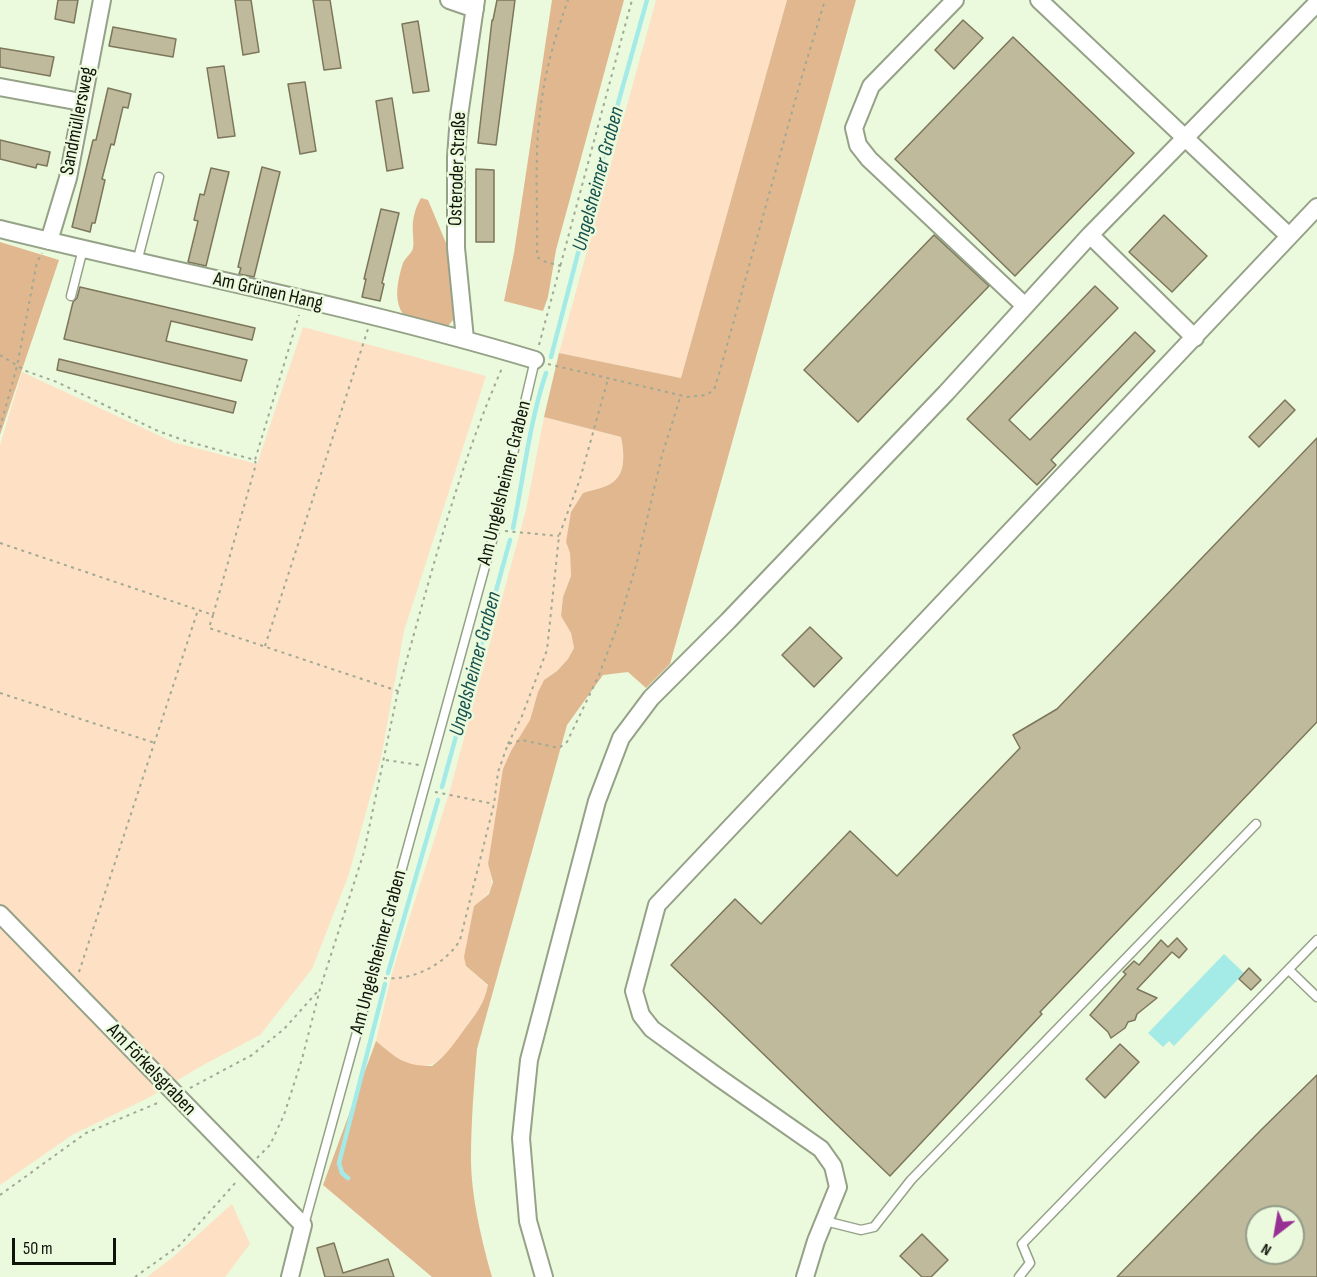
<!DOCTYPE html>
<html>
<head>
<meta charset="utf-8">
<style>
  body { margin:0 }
  #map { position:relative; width:1317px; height:1277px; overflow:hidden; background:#ebf9dd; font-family:"Sofia Sans Condensed",sans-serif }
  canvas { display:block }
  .north { position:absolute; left:1245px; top:1205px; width:60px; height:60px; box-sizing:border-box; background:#ebf9dd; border:2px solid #939d89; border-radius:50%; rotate:211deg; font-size:16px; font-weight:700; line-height:24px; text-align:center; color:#0f130a }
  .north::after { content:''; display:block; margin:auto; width:21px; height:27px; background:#983094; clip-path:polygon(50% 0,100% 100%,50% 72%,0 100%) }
  .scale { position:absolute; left:12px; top:1238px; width:104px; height:27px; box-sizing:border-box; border:3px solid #0f130a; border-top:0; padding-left:8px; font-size:18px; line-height:21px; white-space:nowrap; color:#0f130a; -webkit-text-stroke:4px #ebf9dd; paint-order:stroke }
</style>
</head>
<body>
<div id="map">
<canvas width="1317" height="1277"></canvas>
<div class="north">N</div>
<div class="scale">50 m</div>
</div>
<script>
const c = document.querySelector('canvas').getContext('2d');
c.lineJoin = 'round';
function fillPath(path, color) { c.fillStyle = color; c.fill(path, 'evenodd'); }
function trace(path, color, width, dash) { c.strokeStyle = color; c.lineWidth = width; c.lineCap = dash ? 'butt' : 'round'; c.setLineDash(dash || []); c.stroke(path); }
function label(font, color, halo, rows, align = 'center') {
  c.font = font + ' "Sofia Sans Condensed",sans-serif'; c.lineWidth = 5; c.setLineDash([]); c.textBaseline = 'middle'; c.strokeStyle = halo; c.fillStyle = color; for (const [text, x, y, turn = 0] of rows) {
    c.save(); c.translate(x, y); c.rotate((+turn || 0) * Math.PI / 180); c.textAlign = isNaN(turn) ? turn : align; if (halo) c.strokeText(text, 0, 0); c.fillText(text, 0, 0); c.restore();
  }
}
fillPath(new Path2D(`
  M656,0H787L681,378L559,353Z
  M303,327L486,376L404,631L381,758L348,877L312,969L260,1035L203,1065L150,1097L72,1135L0,1185V445L22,372L173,442L257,464Z
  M544,417L621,437C624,452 627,475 610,484C602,489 591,490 583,493L566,542L570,553L571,576L563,597L561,616L571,633L574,648L568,659L557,671L544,680L538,692L530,720L523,734L488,864C495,888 493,891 474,906L466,966L488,986C482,1009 476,1011 464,1030C448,1055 429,1080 397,1059C389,1054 383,1047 376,1041L392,973L450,790L526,510Z
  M232,1204L250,1244L225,1277H147L173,1257Z`), '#fee0c4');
fillPath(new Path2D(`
  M552,0H624L556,250L548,297L543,311L504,301L514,253Z
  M787,0H856L670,664L646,688L628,672L603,675L567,725L477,1049C474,1085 471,1123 471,1159C471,1196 482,1242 492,1277H432L323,1185L376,1041C396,1058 404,1066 432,1066C447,1055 455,1042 466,1027C477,1012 484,1004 488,985L466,966L464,957L474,906L489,894L493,882L488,864L503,769L511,751L530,720L538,692L544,680L557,671L568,659L574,648L571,633L561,616L563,597L571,576L570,553L566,542L571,512L583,493C591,490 602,489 610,484C627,475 624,452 621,437L544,417L559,353L681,378Z
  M421,198L428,200L451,255L458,314L448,326C399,330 389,306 403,263C405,258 412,253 413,248C414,244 413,238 413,234C412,221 414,210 421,198Z
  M0,242L59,260L0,435Z`), '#e1b790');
fillPath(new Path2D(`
  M1224,954L1244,973L1174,1046L1169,1041L1163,1047L1148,1033Z`), '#a4ebe7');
trace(new Path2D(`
  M551,357L603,157L647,0
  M513,528C524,476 529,424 546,373
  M442,787L510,540
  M388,973L438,800
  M348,1178L342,1173L339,1163L385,984`), '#a4ebe7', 4.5);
const building = new Path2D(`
  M58,0H78L74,23L55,19Z
  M235,0H251L259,52L243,55Z
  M313,0H330L341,68L324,70Z
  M497,0H515L496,145L478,143L492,20H493Z
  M963,20L983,38L954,69L935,50Z
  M418,21L429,91L413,93L402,24Z
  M113,27L176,39L173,57L109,46Z
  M1013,37L1134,153L1015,276L895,159Z
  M0,48L54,57L50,76L0,67Z
  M224,66L235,136L218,138L207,68Z
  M305,82L316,151L300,154L288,84Z
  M108,88L131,94L128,108L123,107L114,145L111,144L102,179L105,180L95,223H92L90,232L72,227L93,140H96Z
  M392,98L403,168L387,171L376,101Z
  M0,140L50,152L47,166L37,164L36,168L0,159Z
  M262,167L280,172L254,277L239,274L241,268L238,267Z
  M211,168L229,172L206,266L188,262L198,221L194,220L200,194L204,195Z
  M476,169L494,170V242H476Z
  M381,209L399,213L382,283L384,284L380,301L362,297L366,279H364Z
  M1164,215L1207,256L1172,292L1129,252Z
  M934,235L989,286L858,422L804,370Z
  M1095,286L1118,308L1009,420L1030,440L1135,332L1155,351L1051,460L1056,465L1037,485L967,419Z
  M80,287L255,328L252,340L171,321L166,341L247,360L241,381L64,339L73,302L77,298Z
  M59,359L236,402L233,413L57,370Z
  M1285,400L1295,410L1259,447L1249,437Z
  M1317,438V722L1040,1012L1042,1014L890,1176L671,965L735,899L761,924L850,831L897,876L1020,748L1013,735L1057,709Z
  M810,627L842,658L814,687L782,655Z
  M1177,938L1187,949L1179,958L1172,952L1137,989L1157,998L1137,1014L1135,1020L1128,1022L1125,1028L1111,1038L1108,1032L1090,1015L1126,974L1123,972L1134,961L1139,965L1161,940L1168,947Z
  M1249,968L1261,980L1251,990L1239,979Z
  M1120,1044L1139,1062L1105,1098L1086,1079Z
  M1317,1075V1277H1117L1261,1130ZM1257,1217H1293V1253H1257Z
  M922,1234L948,1260L931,1277H922L900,1256Z
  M334,1243L343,1273L388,1259L394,1277H325L317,1248Z`);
fillPath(building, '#c0ba9d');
trace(building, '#7c765b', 1.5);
const service = new Path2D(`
  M137,262L159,177
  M71,296L83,249
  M1289,970L1317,997
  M825,1221L861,1230L874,1227L911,1180L1256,824
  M304,1225L495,530L535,360
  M1019,1277L1030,1263L1022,1244L1317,940`);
const minor = new Path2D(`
  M449,0L475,9
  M955,0L871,86L854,128L858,145L869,159L1025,306
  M1039,0L1289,236
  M0,87L81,102
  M0,229C178,273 359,307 535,360
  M1090,235L1195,338
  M49,241L68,178L102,0
  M465,339L456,248V157L459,116L476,0
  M0,914L303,1225L290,1277
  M544,1277L528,1221L521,1138L529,1060L597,801L621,738L651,698L728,621L946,393L1090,235L1317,3
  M805,1277L816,1241L838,1187L833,1166L821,1149L718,1077L652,1029L641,1015L634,991L657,905L1317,207`);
trace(service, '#95a288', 11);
trace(minor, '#95a288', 20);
trace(new Path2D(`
  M561,266L543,261L537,257C538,209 534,160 540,113C544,75 555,36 568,0
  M539,345L632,0
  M0,355L26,371L57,382L158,431L186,441L255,460L299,315
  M548,364L688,397L706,395L714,390L719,374L802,76L825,0
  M0,428L17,366L37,262L42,253
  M505,531L559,536
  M0,543L213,615L256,464L255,461
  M213,615L209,628L398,691C429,582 457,470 503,366
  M265,646L368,329
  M0,693L155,743
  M508,744L522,716L547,650L559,536L580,479L608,379
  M386,760L419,765
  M435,792L494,804
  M79,972L198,610
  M384,978C413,981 446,964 460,940L494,804L498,772L508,744L522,740L559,748L567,742L599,675L619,622L637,562L662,455L681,395
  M190,1088L252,1055L284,1029L318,991
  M257,1158L270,1145L284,1115L302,1059L320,989L364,852L398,691
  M0,1195L86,1133L160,1102
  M135,1277L180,1245L237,1181`), '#9fa994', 2, [3, 4.5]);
trace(service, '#fff', 8);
trace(minor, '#fff', 16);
label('20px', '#0f130a', '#ebf9dd', [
  ["Sandmüllersweg",78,121,-79],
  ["Osteroder Straße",458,169,-88],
  ["Am Grünen Hang",268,292,13],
  ["Am Ungelsheimer Graben",505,483,-76],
  ["Am Ungelsheimer Graben",379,952,-75],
  ["Am Förkelsgraben",151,1070,46]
]);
label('italic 21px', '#155250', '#ebf9dd', [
  ["Ungelsheimer Graben",599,179,-75],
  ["Ungelsheimer Graben",476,664,-75]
]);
</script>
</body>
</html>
